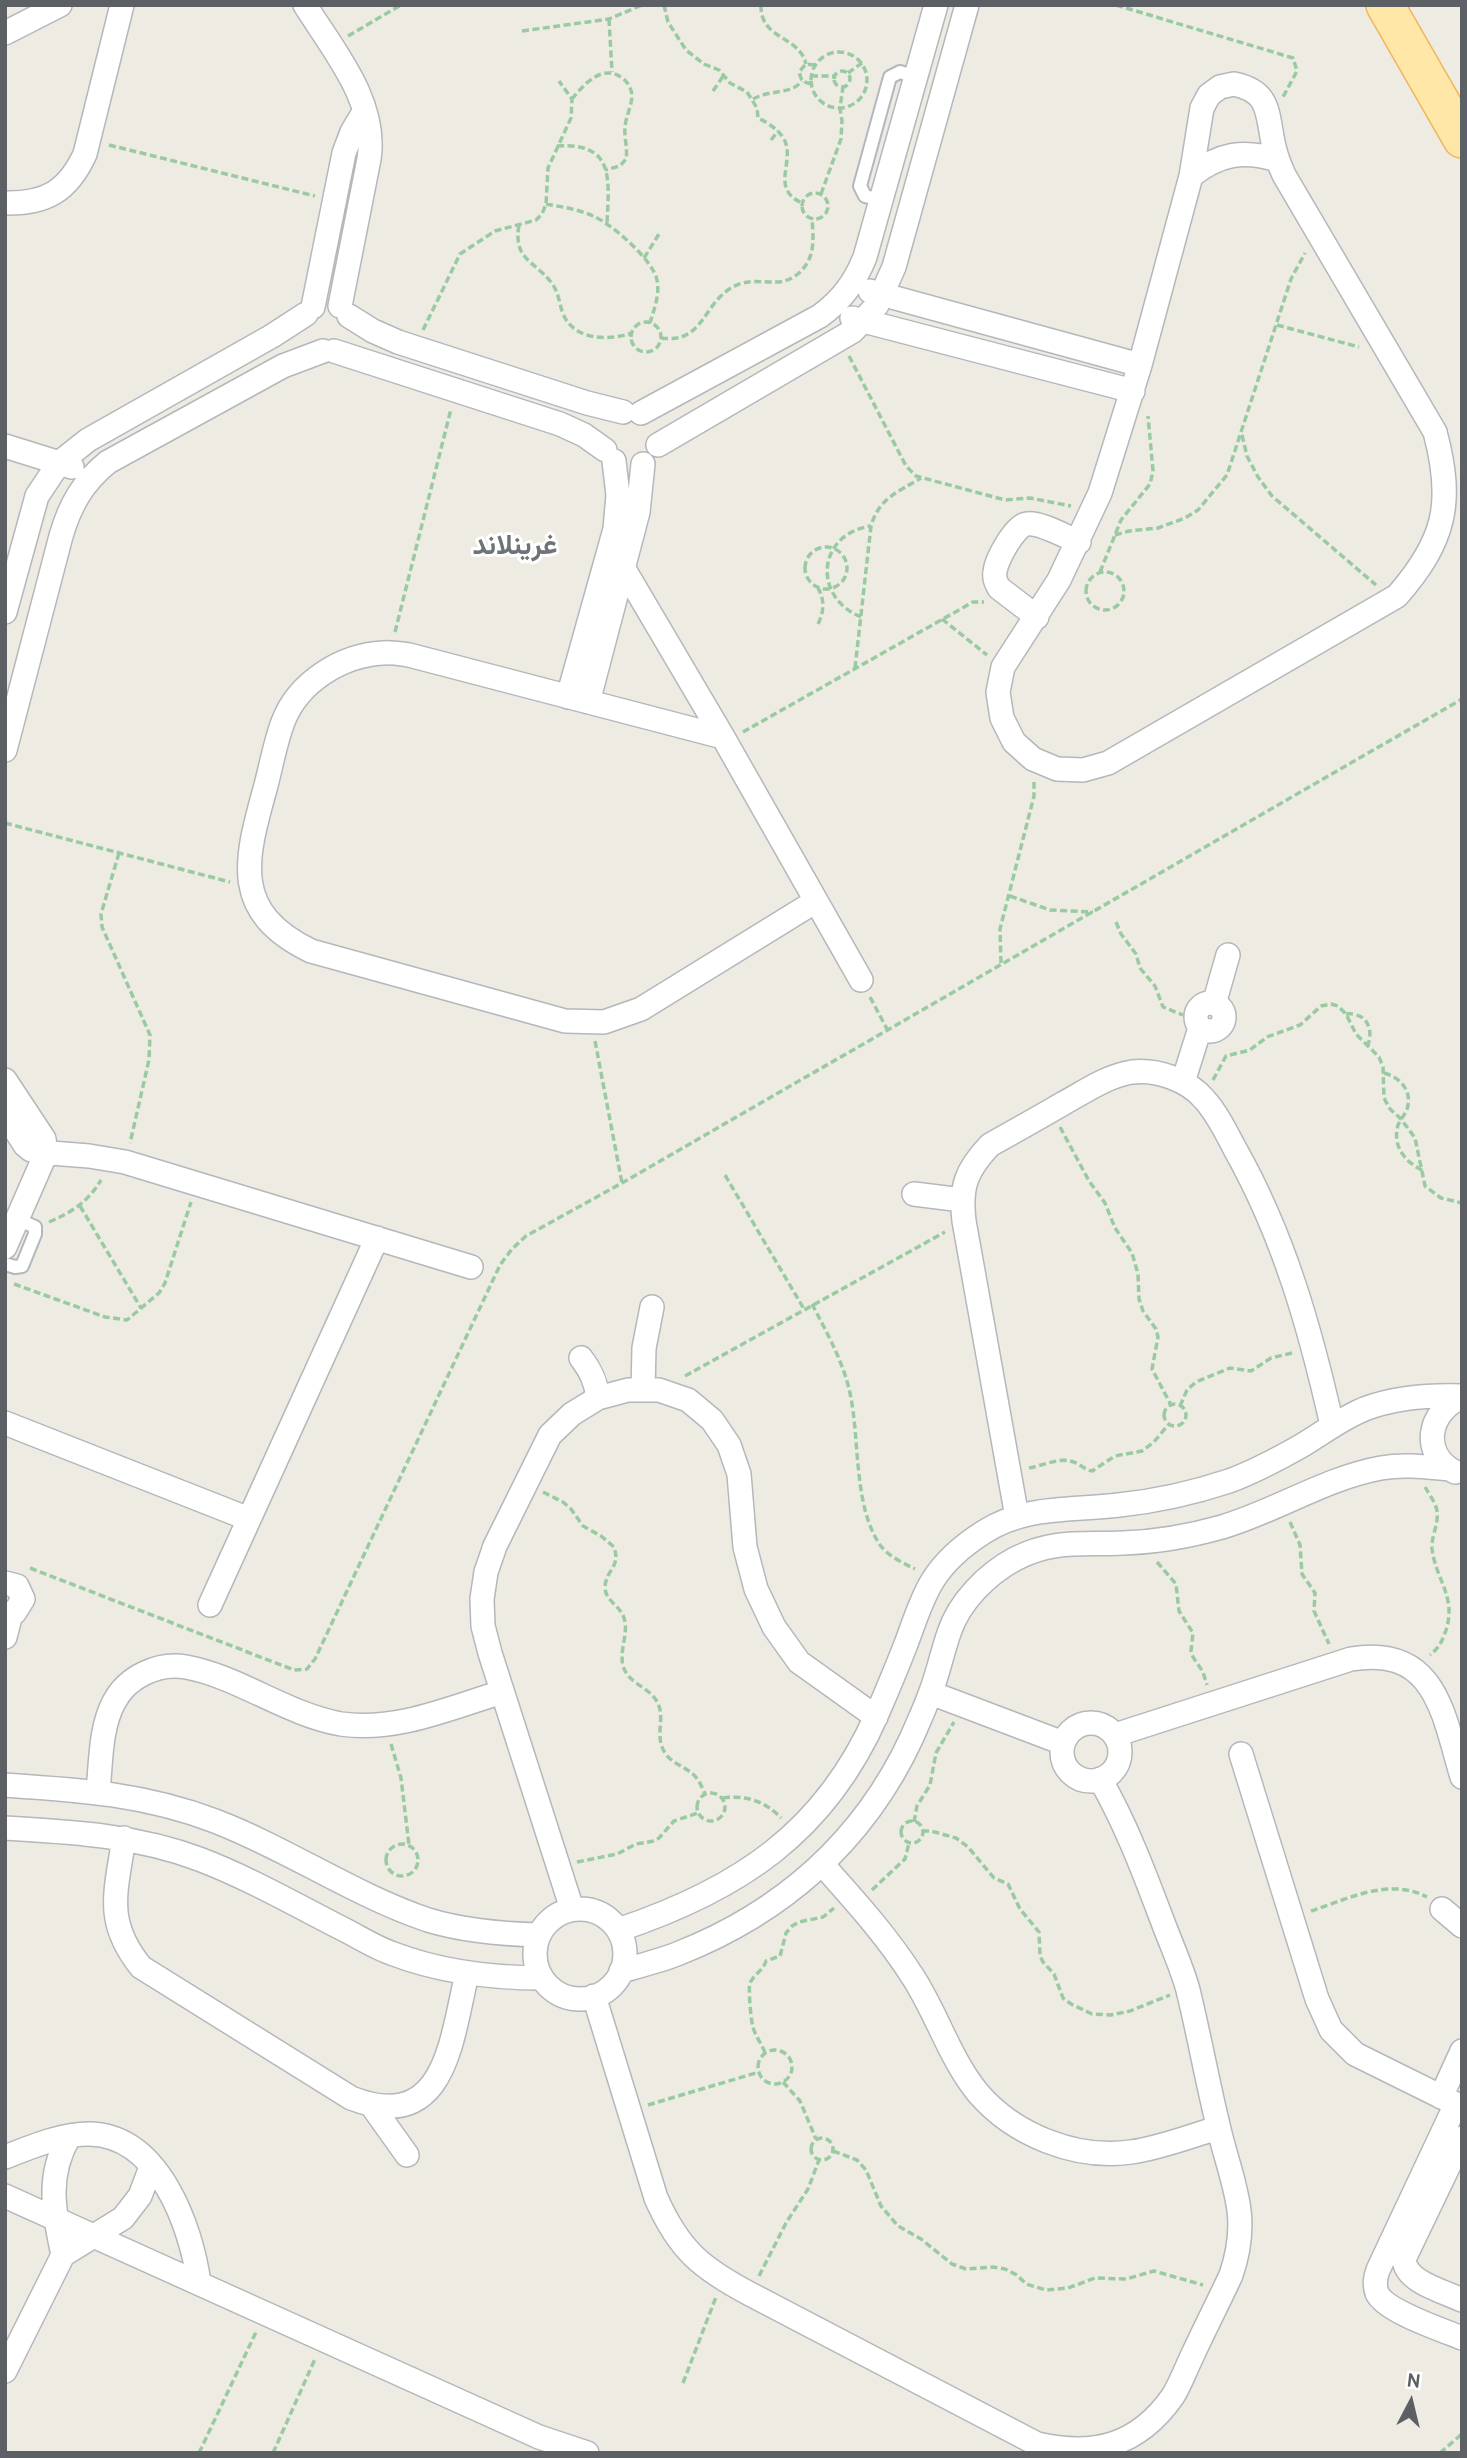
<!DOCTYPE html>
<html>
<head>
<meta charset="utf-8">
<style>
  body { margin:0 }
  #map { position:relative; width:1467px; height:2458px; overflow:hidden; background:#eeebe3; font-family:Cabin,sans-serif }
  canvas { display:block }
  .frame { position:absolute; inset:0; border:7px solid #5c6064; pointer-events:none }
  .north { position:absolute; left:1376px; top:2367px; width:70px; height:70px; -webkit-text-stroke:5px #fff; paint-order:stroke; rotate:7deg; font-size:19px; font-weight:700; line-height:28px; text-align:center; color:#5c6064 }
  .north::after { content:''; display:block; margin:auto; width:24px; height:32px; background:#5c6064; clip-path:polygon(50% 0,100% 100%,50% 72%,0 100%) }
</style>
</head>
<body>
<div id="map">
<canvas width="1467" height="2458"></canvas>
<div class="frame"></div>
<div class="north">N</div>
</div>
<script>
const c = document.querySelector('canvas').getContext('2d');
c.lineJoin = 'round';
function trace(path, color, width, dash) { c.strokeStyle = color; c.lineWidth = width; c.lineCap = dash ? 'butt' : 'round'; c.setLineDash(dash || []); c.stroke(path); }
function label(font, color, halo, rows, align = 'center') {
  c.font = font + ' Cabin,Vazirmatn,sans-serif'; c.lineWidth = 6; c.setLineDash([]); c.textBaseline = 'middle'; c.strokeStyle = halo; c.fillStyle = color; for (const [text, x, y, turn = 0] of rows) {
    c.save(); c.translate(x, y); c.rotate((+turn || 0) * Math.PI / 180); c.textAlign = isNaN(turn) ? turn : align; if (halo) c.strokeText(text, 0, 0); c.fillText(text, 0, 0); c.restore();
  }
}
const lane = new Path2D(`
  M881,200L865,196L860,186L890,77L900,72L916,77
  M5,1264L15,1267L22,1266L35,1234V1227L17,1219`);
const street = new Path2D(`
  M305,5C333,50 378,102 369,159L340,306
  M5,33L60,5
  M1234,84C1267,91 1267,108 1272,137C1274,150 1278,162 1284,175L1435,432C1454,503 1445,541 1397,596L1108,763L1083,770L1057,769L1033,759L1014,742L1002,718L998,692L1003,667L1059,580L1100,493L1140,365L1191,176L1202,108L1209,95L1220,87Z
  M1191,176C1218,154 1244,149 1277,160
  M5,203C46,204 68,191 85,154L122,5
  M870,291L1140,365
  M313,307L344,153L352,132L364,112
  M349,316L373,331L398,342L587,403L623,412
  M852,318L1133,391
  M334,351L560,424L584,435L605,450
  M641,413L820,316C842,300 855,282 865,257L936,5
  M658,445L853,331L877,305L894,267L967,5
  M5,446L72,467
  M624,569L723,737L861,980
  M5,612L37,496L59,463L88,440L272,336L306,314
  M1037,617L999,588C996,582 994,579 995,572C996,560 1015,525 1027,524C1040,522 1066,537 1079,542
  M568,697L615,529L618,495L614,461
  M588,702L638,512L643,464
  M723,737L409,655C401,654 392,652 383,653C342,655 298,682 283,722C275,743 271,767 265,789C245,861 231,912 311,951L565,1021L604,1022L641,1009L816,901
  M5,750L61,536C70,505 83,482 108,462L283,366L323,351
  M1196 1017a14 14 0 1 1 28 0a14 14 0 1 1-28 0Z
  M1214,1004L1228,955
  M5,1080L44,1139L46,1153L5,1247
  M1183,1082L1200,1028
  M5,1114L25,1145L31,1150L38,1152L89,1156L125,1162L471,1267
  M914,1194L962,1200
  M581,1358C591,1371 596,1382 598,1398
  M643,1390L644,1348L652,1307
  M5,1423L249,1519
  M1455,1472C1420,1454 1428,1411 1462,1397
  M1017,1517L964,1221C960,1187 966,1170 990,1145C1015,1131 1040,1117 1064,1103C1086,1091 1107,1076 1132,1072C1157,1069 1188,1080 1204,1099C1217,1113 1226,1132 1235,1149C1284,1236 1310,1328 1332,1425
  M5,1583L17,1586L23,1599L15,1612L5,1614
  M210,1605L377,1238
  M5,1637L11,1614
  M931,1693L1063,1743
  M1062 1752a29 29 0 1 1 58 0a29 29 0 1 1-58 0Z
  M1115,1735L1351,1659C1436,1645 1443,1714 1462,1777
  M1241,1754L1317,1999L1331,2030L1355,2054L1462,2107
  M5,1785C80,1790 144,1794 215,1821C288,1849 354,1895 428,1920C464,1931 501,1934 539,1935
  M98,1791C101,1763 100,1728 114,1702C127,1677 158,1662 186,1667C237,1676 288,1715 341,1724C396,1732 450,1708 502,1692
  M5,1828C71,1832 136,1835 199,1859C249,1878 296,1905 343,1929C359,1937 374,1947 391,1953C440,1972 490,1978 542,1978
  M124,1838C116,1892 104,1921 141,1967L351,2098C446,2135 451,2040 467,1974
  M823,1865C855,1901 887,1936 913,1977C937,2014 950,2059 978,2093C1014,2135 1076,2160 1131,2152C1160,2148 1190,2136 1218,2128
  M572,1909L490,1653L483,1626L482,1599L486,1572L495,1546L550,1435L572,1414L598,1398L628,1390H659L688,1400L712,1420L729,1445L739,1474L745,1547L756,1589L774,1627L799,1662L876,1717
  M1442,1909L1462,1926
  M535 1954a45 45 0 1 1 90 0a45 45 0 1 1-90 0Z
  M618,1930C738,1890 825,1833 877,1714C887,1691 897,1667 906,1644C914,1623 921,1599 933,1580C945,1561 965,1544 984,1532C1027,1505 1071,1511 1119,1505C1157,1501 1193,1493 1229,1481C1254,1472 1278,1459 1301,1446C1323,1433 1343,1417 1367,1408C1398,1397 1429,1395 1462,1396
  M621,1971C639,1966 659,1961 677,1954C782,1913 864,1841 912,1737C918,1723 925,1708 930,1694C938,1674 942,1653 949,1633C959,1602 987,1574 1015,1559C1053,1539 1083,1545 1123,1543C1157,1542 1190,1536 1222,1527C1276,1511 1326,1478 1381,1468C1404,1464 1426,1467 1449,1469
  M594,1996L656,2198C679,2250 701,2268 750,2294L1037,2444C1094,2457 1138,2446 1173,2396C1181,2383 1187,2366 1194,2352C1206,2326 1219,2301 1231,2275C1252,2214 1231,2183 1218,2125C1207,2080 1199,2035 1188,1990C1182,1968 1172,1946 1164,1925C1145,1875 1127,1826 1100,1779
  M1441,2097L1462,2051
  M1456,2104L1378,2270C1375,2278 1374,2285 1377,2293C1385,2311 1442,2330 1462,2338
  M372,2106L407,2155
  M1462,2138L1404,2259C1405,2282 1443,2291 1462,2300
  M5,2157C31,2147 61,2134 89,2134C159,2135 191,2226 199,2283
  M5,2196L539,2437L587,2453
  M63,2255C54,2212 46,2176 69,2137
  M5,2371L63,2255L123,2218L140,2196L151,2167`);
const primary = new Path2D(`
  M1385,5L1462,139`);
trace(lane, '#b4b7bb', 16);
trace(street, '#b4b7bb', 26);
trace(primary, '#f2b559', 40);
trace(new Path2D(`
  M664,5L668,22L686,50L704,64L719,70L730,83L747,92L757,108L758,118C768,123 778,129 784,139C796,162 769,188 802,203
  M761,5C760,40 799,35 806,64
  M1116,5L1293,58L1297,71L1283,97
  M609,19L612,72
  M522,31L609,19L642,5
  M348,36L401,5
  M811 80a28 28 0 1 1 56 0a28 28 0 1 1-56 0Z
  M834 79a8 8 0 1 1 16 0a8 8 0 1 1-16 0Z
  M848,73L862,63
  M811,76H833
  M811,84L802,81L799,72L806,64L815,65
  M713,91L724,75
  M572,99C583,85 602,64 621,77C627,81 631,87 632,95C632,105 626,116 625,127C624,138 628,149 626,159L620,166L605,170
  M753,99C771,89 791,95 802,81
  M771,140L778,131
  M109,145L315,196
  M557,146C615,142 609,179 607,224
  M802 206a13 13 0 1 1 26 0a13 13 0 1 1-26 0Z
  M821,194L841,139L842,121L840,108L843,87
  M546,204C562,207 578,209 593,216C612,224 653,260 657,280C660,295 654,309 650,323
  M519,225C513,259 533,260 551,282C558,291 559,301 562,311C572,341 608,341 632,333
  M644,258L659,234
  M631 337a15 15 0 1 1 30 0a15 15 0 1 1-30 0Z
  M1277,325L1359,347
  M423,330L460,254L495,231L536,220L542,214L546,204L548,168L571,118L572,99L559,81
  M661,338C703,344 702,306 731,288C757,272 780,294 802,270C816,255 813,236 812,218
  M849,356L906,466L916,476L1005,500L1030,498L1071,506
  M1242,435L1247,456L1258,477L1272,496L1376,585
  M1115,535L1129,531L1158,528L1185,518L1198,510L1227,475L1291,279L1305,253
  M805 568a21 21 0 1 1 42 0a21 21 0 1 1-42 0Z
  M1086 591a19 19 0 1 1 38 0a19 19 0 1 1-38 0Z
  M1100,572L1121,520L1150,484L1153,471L1148,416
  M861,617C812,597 817,534 871,526
  M942,619L987,655
  M818,624C824,612 825,600 818,588
  M395,632L451,409
  M855,668L871,526C879,498 898,492 921,478
  M743,732L973,602H984
  M5,823L230,882
  M119,853L101,914L102,927L150,1035L149,1060L130,1143
  M1010,896L1050,910L1093,912
  M1116,922L1121,934L1136,954L1140,968L1155,986L1163,1007L1183,1015
  M1001,963L1000,929L1034,796V782
  M870,997L887,1029
  M1346,1014C1366,1012 1374,1028 1368,1045
  M595,1041L622,1183
  M1384,1073C1399,1077 1411,1089 1408,1105C1407,1113 1401,1118 1398,1125C1392,1146 1405,1162 1422,1170
  M1213,1080L1226,1056L1250,1050L1267,1037L1300,1025L1321,1006L1331,1004L1338,1006L1346,1014L1356,1034L1379,1057L1383,1067L1384,1098L1390,1109L1401,1119L1415,1138L1425,1186L1441,1198L1462,1203
  M1060,1127L1089,1181L1105,1203L1115,1228L1132,1253L1138,1274L1139,1299L1143,1311L1156,1329L1158,1337L1152,1369L1171,1405
  M725,1175L804,1309
  M80,1206L141,1308
  M49,1222C72,1212 88,1202 101,1180
  M14,1284L105,1317L127,1320L159,1293L165,1283L191,1202
  M812,1304C827,1333 843,1361 850,1393C860,1439 853,1505 880,1545C888,1556 903,1563 915,1569
  M685,1376L945,1232
  M1164 1415a11 11 0 1 1 22 0a11 11 0 1 1-22 0Z
  M1180,1406L1187,1390L1196,1382L1230,1368L1251,1371L1271,1358L1292,1353
  M1029,1468C1041,1466 1058,1458 1070,1461C1078,1462 1083,1469 1092,1471L1115,1456L1142,1451L1154,1442L1168,1425
  M1425,1487C1429,1494 1436,1503 1437,1511C1439,1524 1431,1536 1432,1549C1436,1581 1458,1598 1445,1633C1442,1642 1437,1650 1430,1655
  M543,1492L563,1502L571,1509L583,1526L601,1536L614,1547C621,1568 606,1569 605,1587C605,1601 620,1605 624,1618C629,1634 619,1649 623,1666C629,1684 647,1686 656,1700C666,1715 656,1731 662,1747C668,1763 683,1765 694,1775C699,1780 702,1787 705,1794
  M1290,1522L1300,1545L1302,1574L1315,1593L1314,1611L1329,1644
  M1157,1562L1176,1584L1179,1611L1193,1633L1191,1651L1193,1657L1203,1672L1207,1685
  M30,1568L294,1670L307,1669L315,1659L500,1265L512,1249L526,1236L622,1183L1462,699
  M391,1744L401,1778L409,1845
  M697 1807a14 14 0 1 1 28 0a14 14 0 1 1-28 0Z
  M723,1798C746,1795 765,1801 781,1818
  M901 1832a11 11 0 1 1 22 0a11 11 0 1 1-22 0Z
  M914,1822L917,1806L930,1785L936,1753L954,1722
  M922,1831H931L956,1838L968,1847L994,1878L1008,1884L1020,1909L1039,1932L1040,1956L1043,1962L1054,1974L1063,1998L1071,2004L1092,2014L1111,2015L1130,2011L1170,1995
  M386 1860a16 16 0 1 1 32 0a16 16 0 1 1-32 0Z
  M577,1862L617,1854L636,1844L654,1841L659,1838L674,1821L698,1813
  M872,1890L905,1859L909,1843
  M1311,1911C1348,1899 1389,1877 1427,1897
  M758 2067a17 17 0 1 1 34 0a17 17 0 1 1-34 0Z
  M765,2053C762,2044 755,2036 753,2027C751,2021 748,1988 750,1983C755,1973 763,1971 766,1961L780,1956L786,1933L792,1926L799,1922L823,1917L834,1908
  M783,2082L800,2101L816,2139
  M648,2105L759,2072
  M811 2149a11 11 0 1 1 22 0a11 11 0 1 1-22 0Z
  M833,2151L857,2160L866,2170L881,2206L898,2226L921,2239L952,2264L966,2269L993,2267L1005,2269L1017,2275L1026,2284L1046,2290L1068,2288L1095,2278L1126,2279L1154,2271L1203,2285
  M759,2276L786,2223L808,2189L819,2160
  M683,2383L716,2297
  M199,2453L257,2330
  M273,2453L315,2359
  M1440,2453L1462,2434`), '#9acaa2', 3.5, [7, 3.5]);
trace(lane, '#fff', 12);
trace(street, '#fff', 23);
trace(primary, '#ffe7a8', 37);
label('bold 28px', '#6d7376', '#fff', [
  ["غرينلاند",515,546]
]);
</script>
</body>
</html>
